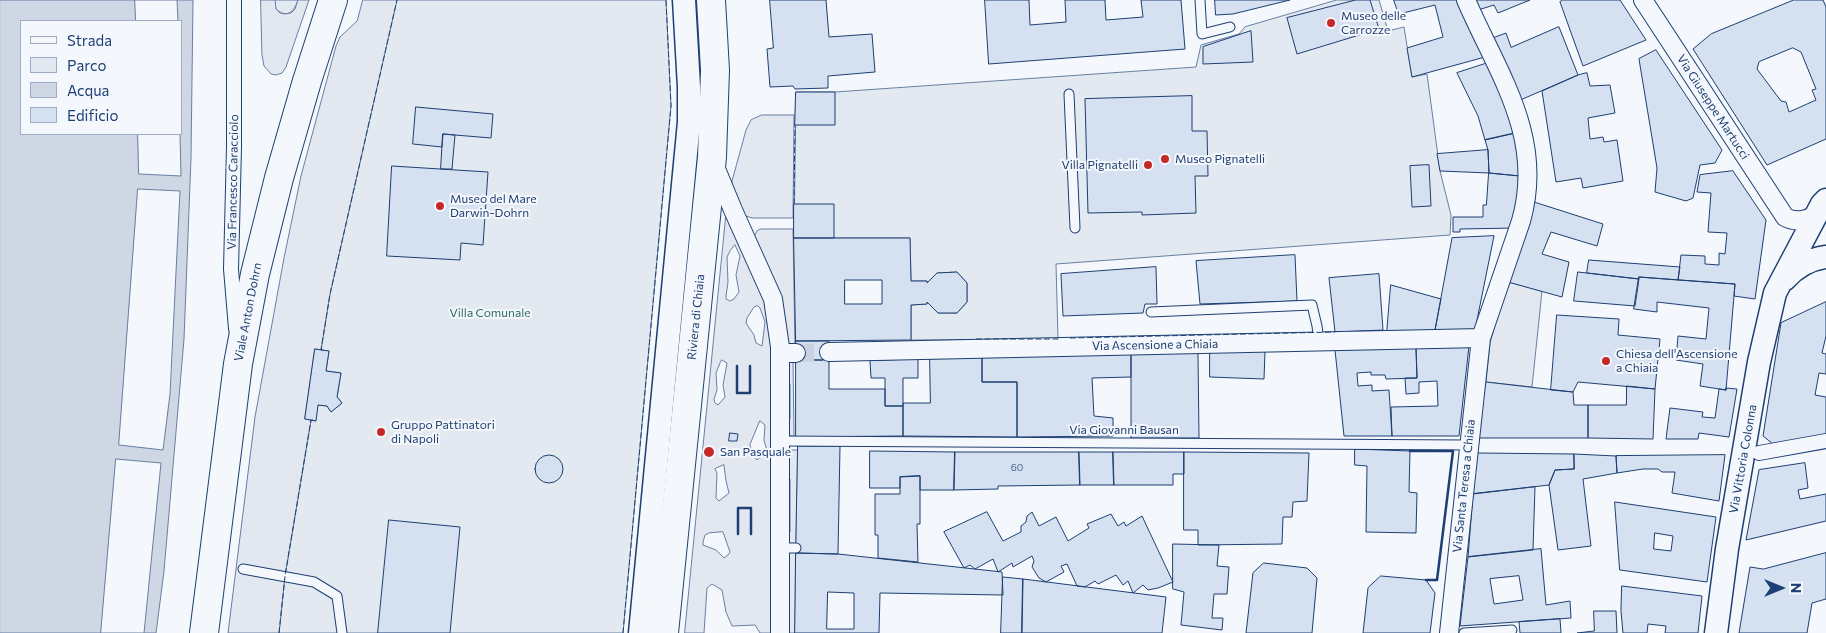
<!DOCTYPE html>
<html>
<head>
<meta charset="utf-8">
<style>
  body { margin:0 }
  #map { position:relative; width:1826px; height:633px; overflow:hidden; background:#f4f7fb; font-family:Commissioner,sans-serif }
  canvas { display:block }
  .legend { position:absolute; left:20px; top:20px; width:162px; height:115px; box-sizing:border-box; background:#f4f7fb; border:1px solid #9eadc5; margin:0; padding:6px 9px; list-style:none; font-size:15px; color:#1d3f73 }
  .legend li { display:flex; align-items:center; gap:10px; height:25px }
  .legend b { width:25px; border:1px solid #9eadc5 }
  .north { position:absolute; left:1756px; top:563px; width:50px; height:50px; -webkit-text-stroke:4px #f4f7fb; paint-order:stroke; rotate:90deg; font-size:14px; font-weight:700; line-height:20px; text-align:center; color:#1d3f73 }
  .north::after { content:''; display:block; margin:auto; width:18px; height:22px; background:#1d3f73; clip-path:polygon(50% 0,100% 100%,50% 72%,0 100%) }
</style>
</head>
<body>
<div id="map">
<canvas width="1826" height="633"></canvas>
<ul class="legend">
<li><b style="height:6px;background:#f4f7fb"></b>Strada</li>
<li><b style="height:14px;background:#e3e9f0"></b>Parco</li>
<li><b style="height:14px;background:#cfd7e4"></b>Acqua</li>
<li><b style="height:14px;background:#d5e0f0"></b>Edificio</li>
</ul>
<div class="north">N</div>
</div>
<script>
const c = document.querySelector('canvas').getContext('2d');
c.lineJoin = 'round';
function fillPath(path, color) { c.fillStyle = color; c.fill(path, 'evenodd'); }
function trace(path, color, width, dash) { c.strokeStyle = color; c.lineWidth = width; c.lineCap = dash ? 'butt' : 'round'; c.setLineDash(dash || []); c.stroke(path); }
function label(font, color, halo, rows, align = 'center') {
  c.font = font + ' Commissioner,sans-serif'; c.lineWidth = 4; c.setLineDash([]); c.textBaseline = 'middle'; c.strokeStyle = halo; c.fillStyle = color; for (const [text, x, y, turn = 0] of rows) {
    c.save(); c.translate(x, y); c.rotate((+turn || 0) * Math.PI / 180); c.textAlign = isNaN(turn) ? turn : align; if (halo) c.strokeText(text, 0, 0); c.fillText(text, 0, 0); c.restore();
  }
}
const green = new Path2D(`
  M275,0H298C294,12 287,19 276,9Z
  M397,0H666L671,106L623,633H279L285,576L311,420L315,421L318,405L327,406L331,412L342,403L337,397L341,373L326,371L329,351L321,350L330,294Z
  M1337,0H1379L1388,31L1404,27L1412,77L1427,74L1440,171L1451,215L1450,235L1056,264L1058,339L911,340V305L927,304V302L938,313H957L967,302V283L957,272L937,273L927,283V281H911L910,238H794L796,92H835L1196,67L1201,45L1239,34L1245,27Z`);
fillPath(green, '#e3e9f0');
trace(green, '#687fa3', 1);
const parking = new Path2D(`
  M261,0H275L276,9L280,13L285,14L291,13L295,9L298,0H309L286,67L282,73L276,75L271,74L264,66L262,55Z
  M363,0H397L330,294L321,350L315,349L305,419L311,420L285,576L279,633H228L255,417L284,258L301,176L336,46L340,37L357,21Z
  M762,115H794L793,218H752L746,216L743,214L732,189V181L746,130L751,120Z
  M726,217H728L763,289L772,353L773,633H760L755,625L732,626L726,612L722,590L712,584L707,588L704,633H685ZM735,245L740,256L736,275L739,292L734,299L730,301L726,299V296L728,282L727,257L730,251ZM758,306L760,308L765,322L762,346L756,343L754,335L746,323L747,318L754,307ZM722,360L727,363L723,385L725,397L718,405L715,403L714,399L717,390L716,373L720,363ZM760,421L765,425L764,440L767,451L757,460L753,455L750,445ZM724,465L726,481L729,493L719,501L716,498L717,473L715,469ZM723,532L730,552L728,555L724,558L716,550L703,545V542L705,535L709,533Z
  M761,229H793L795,348H788L754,237L757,231Z
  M1508,282L1542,291L1532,387L1486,382L1490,343Z
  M793,360L794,436H788L784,424L790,419V384L784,380L786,361Z
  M789,450H798L795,633H785V536L790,532V479L784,476Z`);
fillPath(parking, '#e3e8f0');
trace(parking, '#687fa3', 1);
const water = new Path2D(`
  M0,0H193L191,158L184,339L164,571L156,633H0ZM21,21H181V134H21Z`);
fillPath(water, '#cfd7e4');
trace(water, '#687fa3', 1);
const pier = new Path2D(`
  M135,0H177L178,21H136Z
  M138,134H180L181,176L139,174Z
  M138,189L180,191L170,394L163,450L119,445Z
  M116,459L161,463L144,633H101Z`);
fillPath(pier, '#f4f7fb');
trace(pier, '#687fa3', 1);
const building = new Path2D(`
  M770,0H826L829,37L872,34L875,72L828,76V88L795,89L793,86L770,87L767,49L773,48Z
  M985,0H1029L1030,25L1066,22L1065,0H1105L1106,20L1143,17L1141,0H1181L1185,49L989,64Z
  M1215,0H1290L1233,14L1216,15Z
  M1356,0H1370L1379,29L1297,54L1287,18Z
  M1394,0H1461L1485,57L1412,77L1407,48L1443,37L1435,5L1399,14Z
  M1474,0H1530L1498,13L1494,5L1478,10Z
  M1563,0H1620L1646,40L1583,66L1560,2Z
  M1794,0H1823L1826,7V139L1767,165L1693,49L1711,34ZM1793,48L1801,52L1816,89L1812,90L1816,100L1789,112L1786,102L1781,101L1757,69L1759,62Z
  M1559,27L1578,75L1518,101L1490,39L1506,33L1511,47Z
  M1251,31L1253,62L1203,64V47Z
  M1656,50L1722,150L1715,163L1700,165L1693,198L1686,201L1655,192L1657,168L1639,59Z
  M1488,63L1516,133L1485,140L1478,116L1457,73Z
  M1587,73L1590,86L1610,85L1615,113L1588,118L1590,139L1603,137L1604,142L1617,140L1623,181L1583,188L1581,178L1556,182L1542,91L1578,75Z
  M796,92H835V125H795Z
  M1192,96V131H1207L1208,176H1195L1196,213L1142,215V212L1088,213L1085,99Z
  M416,107L493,114L491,138L443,134L442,147L413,144Z
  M1516,133L1520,176L1489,173L1488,150L1485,140Z
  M443,134L455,135L452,169H441Z
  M1488,150L1489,173L1440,171L1437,154Z
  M1429,165L1431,206L1412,207L1410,166Z
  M392,166L488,172L483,245L461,243L460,260L387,256Z
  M1733,171L1766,220L1755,299L1734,296L1735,284L1678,280L1681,255L1705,256V264L1719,265V253L1725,254L1727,233L1708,232L1711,193L1697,192L1700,175Z
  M1489,173L1520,176L1516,228L1460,229V232H1453V217H1483V205H1486Z
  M1534,202L1603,224L1597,246L1551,232L1542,254L1569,262L1562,297L1508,282Z
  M794,204H834V238H794Z
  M1494,236L1475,330H1435L1452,238Z
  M794,238H910L911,281H927V283L937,273L957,272L967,283V302L957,313H938L927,302V304L911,305V340L796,341ZM845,280H882V304H845Z
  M1295,255L1297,301L1200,304L1196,261Z
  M1589,260L1680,267L1678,280L1639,277V279L1587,273Z
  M1156,267L1157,304H1145L1143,313L1063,316L1061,274Z
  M1578,272L1639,279L1635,306L1574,301Z
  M1379,274L1383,330L1335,332L1329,278Z
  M1639,277L1735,284L1726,390L1700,386L1703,364L1676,360L1678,336L1706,339L1709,308L1657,302V312L1634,309Z
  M1391,285L1441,299L1435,330L1387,333Z
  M1826,302V336L1822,353L1826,354V374L1819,373L1815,395L1826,397V435L1773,444L1763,436L1781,323Z
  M1557,315L1619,319L1618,335L1660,339L1655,389L1578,382L1573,392L1551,390Z
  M796,341H829V360H796Z
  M1469,346L1459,436H1392L1391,407L1438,406L1437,381L1419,382V393L1406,394L1405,378H1417L1416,348Z
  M1416,348L1417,378L1386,379L1385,375H1371V372L1357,373L1358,386L1372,385V391L1389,390L1392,436H1344L1335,350Z
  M315,349L329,351L326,371L341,373L337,397L342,403L331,412L327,406L318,405L316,421L305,419Z
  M1210,351H1265L1264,379L1210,377Z
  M1198,353L1199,438H1131V354Z
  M1131,354V377L1092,378L1094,416L1113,418V436L1017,437V382H982V357Z
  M930,357H982V382H1017V437L903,436V403H930Z
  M918,359V378H903V406H885V378H871L870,361Z
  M796,360H829V389H885V406H903V436L796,437Z
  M1486,382L1573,392L1574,405H1588V438H1478Z
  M1627,386L1655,389L1653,439L1588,438V405H1626Z
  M1726,388L1737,389L1729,437L1699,433L1698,439H1666L1670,408L1703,412L1702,417L1715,418L1719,389L1726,390Z
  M730,433L738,434L737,441H729Z
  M798,446H840L838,554L796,553Z
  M1355,449L1410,451L1409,492L1417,493L1416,533L1366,532L1367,466L1355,465Z
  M870,451L955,452L954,490H920V476L900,477V488H870Z
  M955,452H1079L1080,485L998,486V489L954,490Z
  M1079,452H1113L1114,485H1080Z
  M1113,452H1184V474H1173V485H1114Z
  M1184,452L1309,453L1307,501L1293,502L1292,517H1283L1282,544L1198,545V530H1184Z
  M1477,453L1574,454V469L1555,470L1549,485L1473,494Z
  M1574,454L1616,456L1617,473L1583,479L1591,546L1558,550L1549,485L1555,470L1574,469Z
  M535 469a14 14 0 1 1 28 0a14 14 0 1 1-28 0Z
  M1725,455L1719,501L1672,493L1675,472H1662L1658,469H1643L1617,473L1616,456Z
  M1805,463L1808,488L1798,490L1800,499L1826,494V521L1746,540L1759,470Z
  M920,476V524H917L918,562L878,558V535H875V494H900V477Z
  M1535,487L1533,550L1468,557L1473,494Z
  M1615,502L1716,517L1707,582L1620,570ZM1655,533L1673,536L1671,551L1654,549Z
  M987,512L1003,541L1021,532V526L1026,522L1027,516L1032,512L1039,526L1056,517L1068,541L1089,528L1087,524L1111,514L1118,526L1124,522L1126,526L1142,516L1173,582L1158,588L1148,590L1143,585L1133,593L1128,581L1123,585L1116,575L1098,584L1095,581L1085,587L1077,586L1067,564L1061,566L1064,572L1046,582L1039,578L1032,567L1034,561L1032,556L1013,567L1012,563L998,572L993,559L975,569L970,565L964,568L944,532Z
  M389,520L460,527L450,633H378Z
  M1173,544L1219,545L1217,566L1229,567L1227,594H1214L1212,618H1223L1222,630L1181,625L1184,592L1173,589Z
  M1541,549L1546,605L1570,601L1571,618L1460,626L1468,557ZM1519,576L1523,600L1494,604L1490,579Z
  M796,553L838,554L1002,572L1003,595L880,593L879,633H795ZM828,592L854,593V629H827Z
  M1826,553V599L1812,603L1807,633H1739L1750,567L1763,569Z
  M1264,563L1307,568L1317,578L1312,633H1246L1253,573Z
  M1381,576L1426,580L1435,593L1430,633H1363L1368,588Z
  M1003,577L1023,579L1022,633H1001Z
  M1023,579L1166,597L1162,633H1022Z
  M1622,586L1702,596L1698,633H1665L1666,626L1648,624L1647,633H1623L1621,611Z
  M1594,611H1616L1617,633H1577L1594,631Z
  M1560,619L1561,633H1520L1519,622Z`);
fillPath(building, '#d5e0f0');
trace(building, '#1d3f73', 1);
trace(new Path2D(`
  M796,353L829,352`), '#c9d2e0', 18, [18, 9]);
const service = new Path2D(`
  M1200,0L1202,34L1230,27
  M1069,94L1075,228
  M1151,312L1312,305L1317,326L1319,342
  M780,441L1468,445
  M780,548H796
  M243,569L314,582L337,596L342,633
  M1464,633L1512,630`);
const pedestrian = new Path2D(`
  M234,0V147L231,269L236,329
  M1759,453L1826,441`);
const minor = new Path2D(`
  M1643,0L1785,217C1796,223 1806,220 1816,215
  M714,164L733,210L773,299L780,347V633
  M829,352L1481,338
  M780,353H796
  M1449,633L1481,338L1521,221C1545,137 1498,74 1466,0`);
const tertiary = new Path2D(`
  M1785,279C1796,267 1810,259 1826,257
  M640,633L689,122V87L684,0
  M1716,633L1727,549L1759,362L1775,293L1822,204L1826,200`);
const primary = new Path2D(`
  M204,633L238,364L255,274L279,178L307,81L333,0
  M664,633L712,157L715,70L711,0`);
trace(service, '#1d3f73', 11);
trace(pedestrian, '#1d3f73', 16);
trace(minor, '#1d3f73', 20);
trace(tertiary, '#1d3f73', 25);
trace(primary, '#1d3f73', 30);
trace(service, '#f4f7fb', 9);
trace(pedestrian, '#f4f7fb', 14);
trace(minor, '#f4f7fb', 18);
trace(tertiary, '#f4f7fb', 22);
trace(primary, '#f4f7fb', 28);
trace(new Path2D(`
  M794,204L795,125
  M1070,338L1335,332
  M976,339H1060
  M323,350H321L330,294L397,0
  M279,633L285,576L311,420H313
  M623,633L671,106L666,0`), '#1d3f73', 1, [6, 2.5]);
trace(new Path2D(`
  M737,366V393H750V366
  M1410,451H1453L1437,580H1426
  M738,534V508H751V534`), '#1d3f73', 2.5);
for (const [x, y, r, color] of [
  [1331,23,5,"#c62828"],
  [1165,159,5,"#c62828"],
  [1148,165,5,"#c62828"],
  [440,206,5,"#c62828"],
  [1606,361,5,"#c62828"],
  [381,432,5,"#c62828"],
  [709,452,6,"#c62828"]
]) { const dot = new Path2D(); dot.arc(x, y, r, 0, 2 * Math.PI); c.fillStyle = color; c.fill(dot); trace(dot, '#f4f7fb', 2); }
label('10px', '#4b6792', null, [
  ["60",1017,468]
]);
label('12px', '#1d3f73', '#f4f7fb', [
  ["Museo delle",1341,16],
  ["Carrozze",1341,30],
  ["Museo Pignatelli",1175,159],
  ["Villa Pignatelli",1138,165,"right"],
  ["Museo del Mare",450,199],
  ["Darwin-Dohrn",450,213],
  ["Chiesa dell'Ascensione",1616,354],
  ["a Chiaia",1616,368],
  ["Gruppo Pattinatori",391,425],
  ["di Napoli",391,439],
  ["San Pasquale",720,452]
], 'left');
label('12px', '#1d3f73', '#f4f7fb', [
  ["Via Giuseppe Martucci",1713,107,57],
  ["Via Francesco Caracciolo",233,182,-89],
  ["Viale Anton Dohrn",248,312,-79],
  ["Riviera di Chiaia",696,317,-84],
  ["Via Ascensione a Chiaia",1155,345,-1],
  ["Via Giovanni Bausan",1124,430],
  ["Via Vittoria Colonna",1743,459,-80],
  ["Via Santa Teresa a Chiaia",1464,486,-84]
]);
label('12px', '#2c6c60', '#f4f7fb', [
  ["Villa Comunale",490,313]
]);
</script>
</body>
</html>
